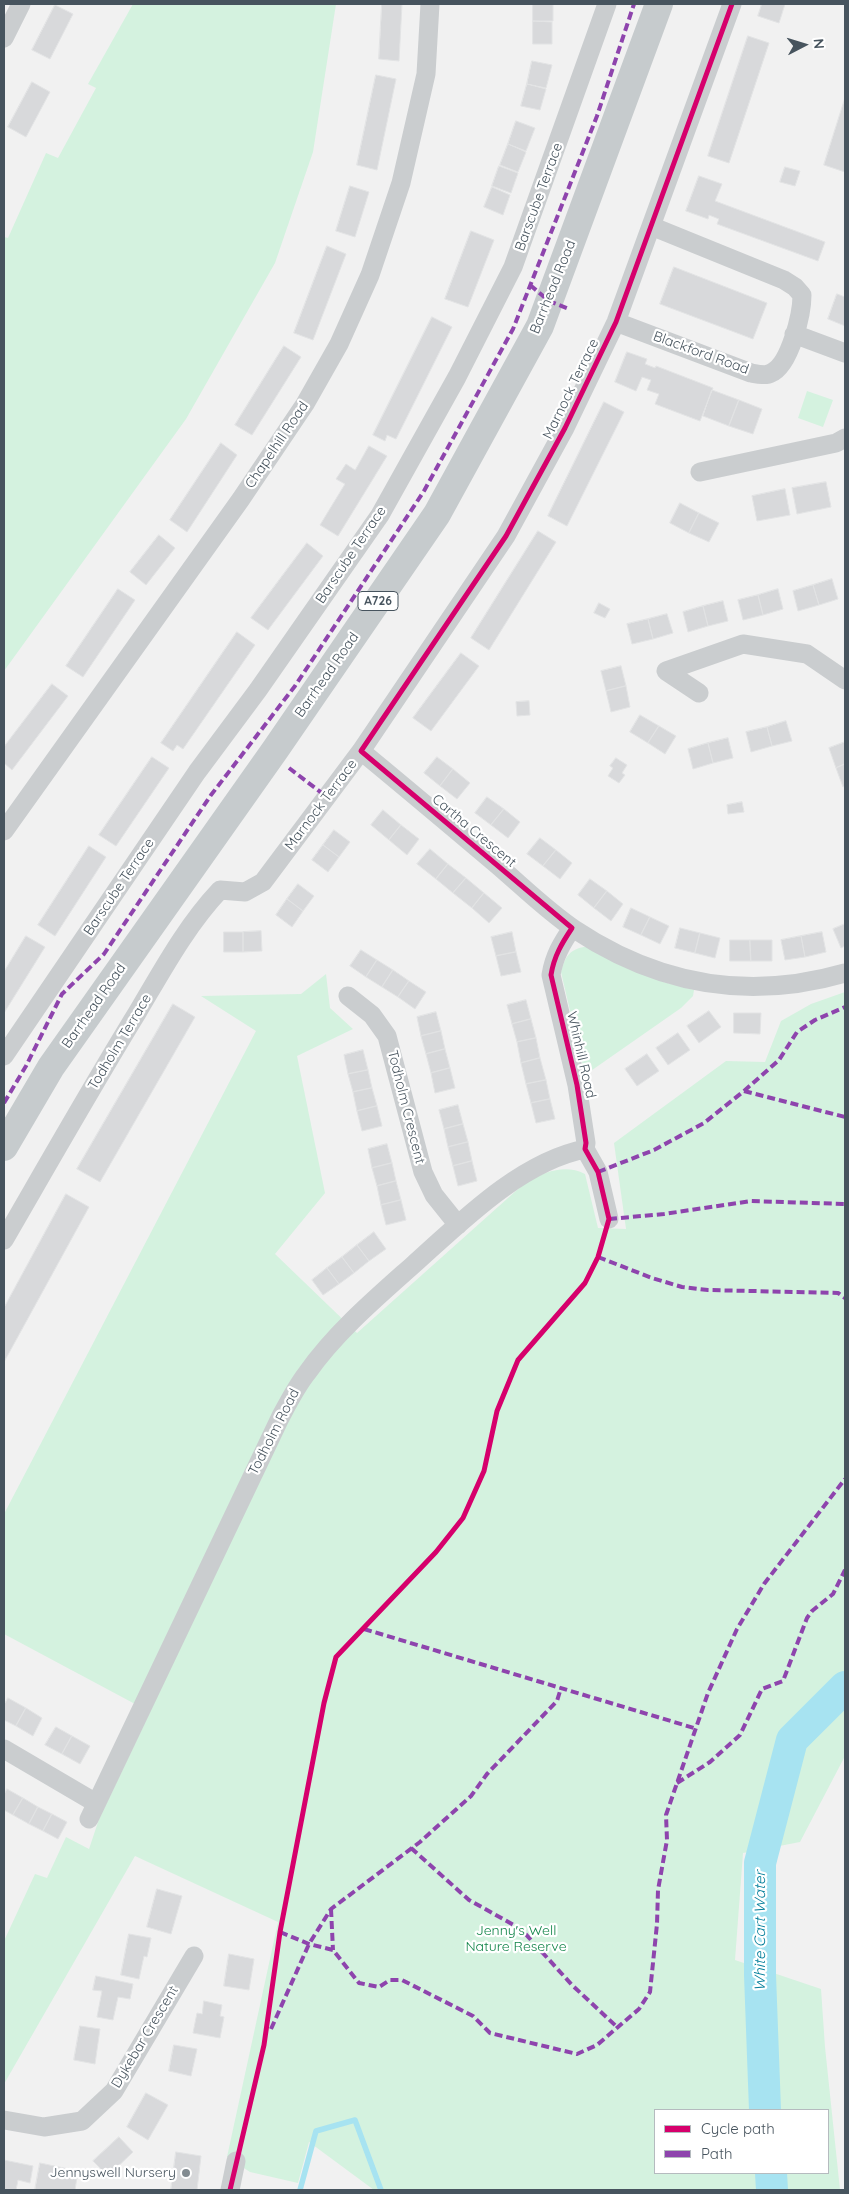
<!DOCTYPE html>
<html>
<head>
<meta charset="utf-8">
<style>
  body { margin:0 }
  #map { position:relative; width:849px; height:2194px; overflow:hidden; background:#f1f1f1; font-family:Quicksand,sans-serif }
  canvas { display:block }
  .frame { position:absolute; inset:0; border:5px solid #47545e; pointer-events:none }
  .legend { position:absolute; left:654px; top:2109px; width:175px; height:65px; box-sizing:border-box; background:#fff; border:1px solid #b5bbbf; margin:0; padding:6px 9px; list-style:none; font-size:15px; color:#47545e }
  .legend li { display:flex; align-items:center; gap:10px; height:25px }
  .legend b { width:25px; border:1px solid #b5bbbf }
  .north { position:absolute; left:779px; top:20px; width:50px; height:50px; -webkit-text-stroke:4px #fff; paint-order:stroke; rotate:85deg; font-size:14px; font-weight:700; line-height:20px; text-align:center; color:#47545e }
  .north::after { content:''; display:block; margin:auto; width:18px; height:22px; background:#47545e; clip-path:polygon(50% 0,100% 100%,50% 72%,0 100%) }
</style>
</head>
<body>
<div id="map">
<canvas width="849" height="2194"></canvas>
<div class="frame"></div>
<ul class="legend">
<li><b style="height:6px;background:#d6006c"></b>Cycle path</li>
<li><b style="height:6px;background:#8e44ad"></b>Path</li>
</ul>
<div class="north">N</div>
</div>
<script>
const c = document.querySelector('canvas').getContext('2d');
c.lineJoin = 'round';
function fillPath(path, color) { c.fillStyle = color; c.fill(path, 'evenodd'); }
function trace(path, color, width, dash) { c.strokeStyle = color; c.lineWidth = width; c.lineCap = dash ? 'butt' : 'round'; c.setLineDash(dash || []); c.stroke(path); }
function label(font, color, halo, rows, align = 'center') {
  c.font = font + ' Quicksand,sans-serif'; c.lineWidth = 4.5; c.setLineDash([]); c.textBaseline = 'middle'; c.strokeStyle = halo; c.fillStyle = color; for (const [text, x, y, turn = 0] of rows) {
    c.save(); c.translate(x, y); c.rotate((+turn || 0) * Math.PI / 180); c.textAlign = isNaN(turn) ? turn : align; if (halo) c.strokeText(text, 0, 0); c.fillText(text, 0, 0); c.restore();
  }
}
fillPath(new Path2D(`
  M133,4H336L313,152L275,263L186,419L4,671V237L8,238L46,153L58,158L96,88L88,84Z
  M807,391L833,400L823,427L798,418Z
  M584,947H590L664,982L694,990L693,996L681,1008L585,1075L561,972C565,958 568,950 584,947Z
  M326,974L330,1008L353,1029L297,1056L325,1193L275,1254L357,1333L527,1181C546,1172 565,1164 585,1174L598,1228L626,1229L614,1143L726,1061L765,1062L781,1021L811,1004L845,992V1756L800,1842L743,1853L735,1960L821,1989L825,2047L840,2190H374L309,2142L298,2183L250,2172L227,2157L278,1922L135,1856L4,2084V1941L35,1874L47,1878L66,1837L89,1849L99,1819L150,1712L4,1634V1514L256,1031L201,996L301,994ZM655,2110H828V2173H655Z`), '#d4f2df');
trace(new Path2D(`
  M300,2190L316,2131L355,2120L381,2190`), '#a7e3f1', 5.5);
trace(new Path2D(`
  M765,2110L760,1975V1863L792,1740L845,1687
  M771,2173L772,2190`), '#a7e3f1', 32);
const building = new Path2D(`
  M382,4H402L399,61L379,59Z
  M533,4H553V21H533Z
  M762,4H785L779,23L758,16Z
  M55,5L73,14L50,59L32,50Z
  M533,21L552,22V44H533Z
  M748,36L769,43L729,163L708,156Z
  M532,61L552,65L546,88L527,84Z
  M376,75L396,79L377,170L357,165Z
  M32,82L50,92L26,137L8,127Z
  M527,84L546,89L540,110L521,106Z
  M845,98V172L824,165Z
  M516,121L535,128L526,151L508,144Z
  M508,144L526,152L518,172L500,165Z
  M499,166L518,173L511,193L492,186Z
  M785,167L800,171L795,186L780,182Z
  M699,176L722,184L715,201L825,242L818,261L717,224L719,219L709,215L708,219L686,211Z
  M350,186L369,192L355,237L336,231Z
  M492,187L510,195L503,215L484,207Z
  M471,231L494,240L468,307L445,299Z
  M327,246L346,254L313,340L294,333Z
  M674,267L767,303L753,339L660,304Z
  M837,294L845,297V326L828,319Z
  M432,317L452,327L396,439L387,435L385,441L373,435Z
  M284,346L301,357L252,435L235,425Z
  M627,352L647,359L645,364L655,368L656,366L713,388L700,421L655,404L659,394L647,390L651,380L642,377L636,391L615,382Z
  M712,390L739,400L729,426L703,416Z
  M739,400L762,409L753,434L729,426Z
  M604,402L624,412L567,526L548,516Z
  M221,443L237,455L187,532L170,520Z
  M369,446L387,456L338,536L320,525L345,484L336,479L346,464L355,470Z
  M826,482L831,507L797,514L792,488Z
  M785,489L790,515L757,521L752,496Z
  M680,503L699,513L689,533L670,523Z
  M699,513L719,523L709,542L689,533Z
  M538,531L556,542L489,650L471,638Z
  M159,535L175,548L146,585L130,572Z
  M307,543L323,556L268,630L251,618Z
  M832,579L838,599L819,605L813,585Z
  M813,585L819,605L798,611L793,591Z
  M118,589L135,600L83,677L66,666Z
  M778,589L783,609L763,615L758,595Z
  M758,595L763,615L743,620L738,600Z
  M723,601L728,621L708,626L703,606Z
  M599,603L610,609L605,618L594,613Z
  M703,606L708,626L688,632L683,612Z
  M667,614L673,633L653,639L648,619Z
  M648,619L653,639L632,644L627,624Z
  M237,632L255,645L183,749L177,745L173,751L161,743Z
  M461,653L479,666L431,731L413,718Z
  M621,666L626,686L606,691L601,671Z
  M52,684L68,696L12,770L4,763V747Z
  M626,686L630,707L611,712L606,691Z
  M529,701L530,715L517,716L516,702Z
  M640,715L659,726L648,743L630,732Z
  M786,721L792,741L772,746L767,727Z
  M659,726L676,736L665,754L648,743Z
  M767,727L772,746L751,752L746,732Z
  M728,738L733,758L713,763L708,743Z
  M845,742V764L836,768L829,748Z
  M708,743L713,763L693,769L688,749Z
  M152,757L169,768L116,846L99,835Z
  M437,757L453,769L440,786L424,773Z
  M616,758L627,765L622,773L625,775L619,783L608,776L613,768L610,766Z
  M845,764V786L843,787L836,768Z
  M453,769L470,783L457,799L440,786Z
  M487,797L504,809L491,825L475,813Z
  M742,802L744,812L728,814L727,805Z
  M504,809L520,822L508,838L491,825Z
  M383,810L401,825L389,840L371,825Z
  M401,825L419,839L407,855L389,840Z
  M334,830L350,842L339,857L323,845Z
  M540,838L556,850L543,866L527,854Z
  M323,845L339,857L328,872L312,860Z
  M89,846L106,857L55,936L38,925Z
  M430,849L448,864L436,879L417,864Z
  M556,850L572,863L560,879L543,866Z
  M448,864L466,878L453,893L436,879Z
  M466,878L484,893L472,908L453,893Z
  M590,879L607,891L594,908L578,895Z
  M298,884L314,896L303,911L287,899Z
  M607,891L623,904L611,921L594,908Z
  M484,893L502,908L489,923L472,908Z
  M287,899L303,911L292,927L276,915Z
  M631,908L650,917L641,935L623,927Z
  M650,917L669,926L660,944L641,935Z
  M845,924V946L841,948L833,929Z
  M680,928L700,933L695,953L675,948Z
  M261,931L262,951L243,952V932Z
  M224,932H243V952H224Z
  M512,932L516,952L496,956L491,937Z
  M822,932L826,952L805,957L801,936Z
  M700,933L720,938L715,958L695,953Z
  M26,936L45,947L4,1013V972Z
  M801,936L805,957L785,960L781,940Z
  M730,940H750L751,961H730Z
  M750,940H772V961H751Z
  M361,950L377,960L366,977L350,966Z
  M516,952L521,972L501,976L496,956Z
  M377,960L393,970L382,987L366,977Z
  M393,970L409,981L398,997L382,987Z
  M409,981L426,992L415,1009L398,997Z
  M526,1000L531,1019L512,1024L507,1005Z
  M173,1004L195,1017L100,1182L77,1169Z
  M709,1011L721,1027L699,1043L687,1026Z
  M436,1012L441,1031L421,1036L417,1017Z
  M734,1013H761L760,1034L734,1033Z
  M531,1019L536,1038L517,1042L512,1024Z
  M441,1031L445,1049L426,1054L421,1036Z
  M678,1033L690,1050L668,1065L656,1048Z
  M536,1038L540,1058L521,1063L517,1042Z
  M445,1049L450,1068L431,1073L426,1054Z
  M363,1050L368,1070L348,1074L344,1055Z
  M647,1054L659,1071L637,1086L625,1069Z
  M540,1058L546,1080L526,1084L521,1063Z
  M450,1068L455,1088L435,1093L431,1073Z
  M368,1070L372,1088L353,1092L348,1074Z
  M546,1080L550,1099L531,1103L526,1084Z
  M372,1088L377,1106L357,1111L353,1092Z
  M550,1099L555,1119L536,1123L531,1103Z
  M458,1105L463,1124L444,1129L439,1110Z
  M377,1106L382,1126L362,1131L357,1111Z
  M463,1124L468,1142L448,1147L444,1129Z
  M468,1142L472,1161L453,1166L448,1147Z
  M387,1144L392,1163L372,1168L368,1149Z
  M472,1161L477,1181L458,1186L453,1166Z
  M392,1163L396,1181L377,1186L372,1168Z
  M396,1181L401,1200L381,1205L377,1186Z
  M66,1194L89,1207L4,1362V1308Z
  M401,1200L406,1220L386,1225L381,1205Z
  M374,1232L386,1249L369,1261L357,1245Z
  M357,1245L369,1261L354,1273L342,1257Z
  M342,1257L354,1273L339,1284L327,1268Z
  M327,1268L339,1284L323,1295L312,1280Z
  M8,1698L26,1708L16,1726L4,1720V1705Z
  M26,1708L42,1718L33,1736L16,1726Z
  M56,1727L72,1736L62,1754L45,1745Z
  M72,1736L90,1746L80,1764L62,1754Z
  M7,1789L23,1798L13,1815L4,1810V1795Z
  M23,1798L38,1807L29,1824L13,1815Z
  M38,1807L52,1814L43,1831L29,1824Z
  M52,1814L67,1822L58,1839L43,1831Z
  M157,1889L182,1896L171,1934L147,1927Z
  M129,1934L151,1938L147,1957L144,1956L139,1979L121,1975Z
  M229,1954L254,1959L249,1990L224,1986Z
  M96,1976L133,1984L130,1999L118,1997L113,2020L97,2017L102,1991L93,1990Z
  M204,2001L222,2005L220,2016L224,2017L220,2038L193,2033L197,2013L202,2014Z
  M80,2026L100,2029L95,2064L74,2060Z
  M174,2045L197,2049L191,2076L169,2071Z
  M146,2093L168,2105L148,2140L127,2127Z
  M119,2137L133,2152L108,2176L93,2161Z
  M176,2152L201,2156L197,2190H171Z
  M4,2160L33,2166L30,2183L18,2180L16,2190H4Z
  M40,2163L78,2171L75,2190H35Z`);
fillPath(building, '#d8d9db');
trace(building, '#e2e3e4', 1);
trace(new Path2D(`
  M4,38L21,4
  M616,322L751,373C757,374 766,376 771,373C790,365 802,314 802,295L795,287L784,280L651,226
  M794,334L845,353
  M700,472L836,443L845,438
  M699,693L666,671L743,644L807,654L845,680
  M361,751C406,788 451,826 495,863C521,885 546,910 574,929C658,985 748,1001 845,973
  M4,831L241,499L305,404L339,344L370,275L401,183L426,74L430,4
  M572,928C562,943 554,956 551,975L577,1085L586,1143L585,1149L598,1172L609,1219
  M348,996L372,1015L387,1036L423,1172L434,1195L458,1225
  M4,1056L197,772L258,690L380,515L457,377L513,267L607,4
  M4,1240C48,1164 91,1088 137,1013C162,971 186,926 220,890L245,892L263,882L361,751L506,536L565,428L616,322L732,4
  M4,1749L96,1803
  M89,1819L280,1418C288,1403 296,1387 307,1373C336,1332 376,1298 413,1265C461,1222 520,1162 585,1149
  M4,2120L44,2127L82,2121L114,2091L194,1956
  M230,2190L236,2161`), '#cacdcf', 19);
trace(new Path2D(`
  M4,1147L51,1067L275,750L437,514L540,326L659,4`), '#c6cbcd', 28);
trace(new Path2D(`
  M530,285L549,301L569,309
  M289,768L327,797
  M744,1091L845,1117
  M4,1103L26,1066L62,994L104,954L211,795L295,686L424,491L513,329L597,116L634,4
  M598,1172L654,1150L704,1123L744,1091L779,1060L797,1032L815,1020L845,1007
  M609,1219L664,1214L751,1201L845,1204
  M598,1257L652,1278L682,1287L708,1290L838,1293L845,1298
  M364,1629L694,1728
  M677,1783L710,1762L740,1735L762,1689L783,1681L807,1618L812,1611L833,1594L845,1570
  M411,1848L469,1900L521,1929L572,1985L616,2026
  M331,1909L333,1950
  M280,1932L309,1944L333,1950L359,1983L379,1987L390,1980H402L473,2016L490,2033L577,2054L597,2045L639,2009L650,1992L657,1924L658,1890L667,1840L666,1815L708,1693L737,1629L764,1584L845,1479
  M271,2029L309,1944L331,1909L420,1842L471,1796L487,1774L557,1701L561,1688`), '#8e44ad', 4, [8, 4]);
trace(new Path2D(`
  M230,2190L264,2045L280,1932L324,1703L336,1657L436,1552L463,1518L484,1471L497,1411L518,1360L585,1283L598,1257L609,1219L598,1172L585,1149L586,1143L577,1085L551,975C554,956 562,943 572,928L361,751L506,536L565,428L616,322L732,4`), '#d6006c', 5);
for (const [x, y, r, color] of [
  [186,2173,5,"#828b91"]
]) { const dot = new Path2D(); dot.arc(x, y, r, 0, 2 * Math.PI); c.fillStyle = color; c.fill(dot); trace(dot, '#fff', 2); }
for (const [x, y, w] of [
  [378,601,40]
]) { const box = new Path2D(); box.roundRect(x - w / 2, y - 9.5, w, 19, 4); c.fillStyle = '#fff'; c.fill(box); trace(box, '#47545e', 1); }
label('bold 12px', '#47545e', null, [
  ["A726",378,601]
]);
label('14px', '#47545e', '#fff', [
  ["Barscube Terrace",539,197,-70],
  ["Barrhead Road",553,287,-68],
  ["Blackford Road",701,353,20],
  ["Marnock Terrace",571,389,-64],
  ["Chapelhill Road",277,445,-56],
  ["Barscube Terrace",351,555,-56],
  ["Barrhead Road",327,675,-55],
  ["Marnock Terrace",321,805,-53],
  ["Cartha Crescent",474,831,40],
  ["Barscube Terrace",119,887,-56],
  ["Barrhead Road",94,1006,-55],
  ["Todholm Terrace",120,1042,-59],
  ["Whinhill Road",581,1055,77],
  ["Todholm Crescent",406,1107,76],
  ["Todholm Road",274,1432,-63],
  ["Dykebar Crescent",145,2037,-59]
]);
label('14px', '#128549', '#fff', [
  ["Jenny's Well",516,1931],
  ["Nature Reserve",516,1947]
]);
label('14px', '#47545e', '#fff', [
  ["Jennyswell Nursery",176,2173]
], 'right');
label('italic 15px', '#06809c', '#fff', [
  ["White Cart Water",760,1931,-90]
]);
</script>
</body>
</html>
